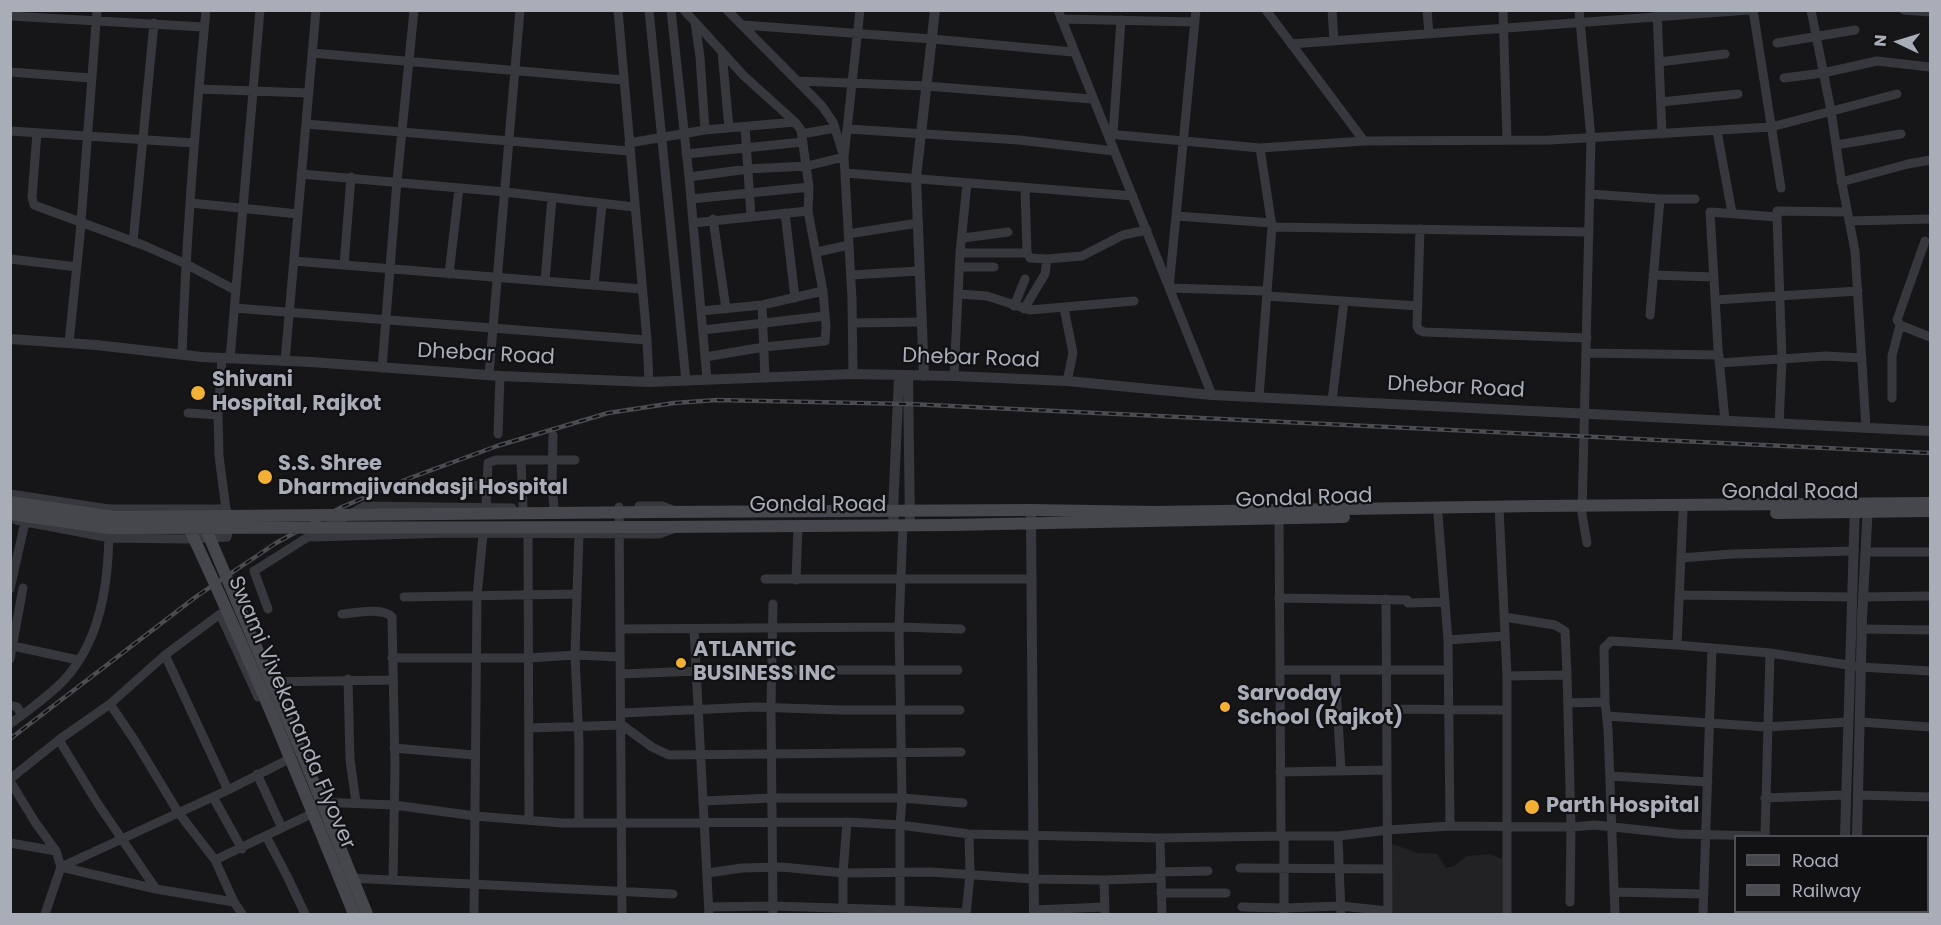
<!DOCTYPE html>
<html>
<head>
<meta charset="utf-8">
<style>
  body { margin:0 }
  #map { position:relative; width:1941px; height:925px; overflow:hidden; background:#161618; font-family:Poppins,sans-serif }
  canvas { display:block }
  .frame { position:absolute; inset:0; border:12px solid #a8adb8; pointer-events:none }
  .legend { position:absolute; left:1734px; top:835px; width:195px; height:78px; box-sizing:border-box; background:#111113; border:2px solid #4d4f55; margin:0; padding:8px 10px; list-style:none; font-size:18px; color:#a8adb8 }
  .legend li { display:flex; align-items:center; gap:12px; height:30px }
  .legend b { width:30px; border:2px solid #4d4f55 }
  .north { position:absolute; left:1869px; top:12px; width:60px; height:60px; -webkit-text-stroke:4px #111113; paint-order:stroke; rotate:274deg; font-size:16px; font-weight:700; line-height:24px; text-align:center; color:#a8adb8 }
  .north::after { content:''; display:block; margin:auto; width:21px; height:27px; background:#a8adb8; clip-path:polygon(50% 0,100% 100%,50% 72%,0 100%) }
</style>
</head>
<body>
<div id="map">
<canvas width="1941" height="925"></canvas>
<div class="frame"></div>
<ul class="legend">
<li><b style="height:8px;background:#45474d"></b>Road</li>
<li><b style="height:8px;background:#4a4c52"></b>Railway</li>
</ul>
<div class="north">N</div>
</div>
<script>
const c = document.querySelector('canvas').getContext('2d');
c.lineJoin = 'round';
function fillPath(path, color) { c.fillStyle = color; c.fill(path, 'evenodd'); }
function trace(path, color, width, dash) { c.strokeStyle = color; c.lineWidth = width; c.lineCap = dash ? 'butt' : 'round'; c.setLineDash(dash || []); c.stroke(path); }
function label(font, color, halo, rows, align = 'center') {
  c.font = font + ' Poppins,sans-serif'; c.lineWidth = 4.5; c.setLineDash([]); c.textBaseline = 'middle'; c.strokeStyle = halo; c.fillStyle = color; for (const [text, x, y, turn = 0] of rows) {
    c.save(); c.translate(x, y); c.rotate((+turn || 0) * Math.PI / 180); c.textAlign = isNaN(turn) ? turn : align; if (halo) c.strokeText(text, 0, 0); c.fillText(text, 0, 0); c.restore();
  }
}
fillPath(new Path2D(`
  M1392,844L1418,853L1437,854L1446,868L1454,866L1467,856L1490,854L1502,859V914H1391Z`), '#222225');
trace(new Path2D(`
  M618,10L647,340L649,382
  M649,10L686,381
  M671,10L689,177L707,379
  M684,10L744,76L795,122
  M727,10L822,106L833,122L844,157L852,299L853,374
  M1058,10L1212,395
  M1196,10L1169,288L1267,291
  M1266,10L1364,141L1550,140L1771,127L1897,94
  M1332,10L1334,41
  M1427,10L1429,34
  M1503,10L1507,140
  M1579,10L1591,138L1582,514L1587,543
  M1657,10L1662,134
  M1753,10L1781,188
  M1811,10L1831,111L1841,178L1855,251L1866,428
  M1904,10L1930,12
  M10,16L204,27
  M1061,19L1195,22
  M695,22L700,57L705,130
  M743,25L932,39L1073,52
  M1777,43L1855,30
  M1291,44L1749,10
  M722,52L729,128
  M312,53L624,80
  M1659,62L1725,54
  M10,72L91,78
  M1784,78L1823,73L1877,61L1930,67
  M797,81L926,86L1092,99
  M199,89L308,93
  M1661,102L1738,94
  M306,124L629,151
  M745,127L751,216
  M848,129L1019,140L1114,151
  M10,131L194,143
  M1717,131L1732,213
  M37,133L32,197L34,205L143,245L186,264L235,290
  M802,134L835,128
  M1108,134L1260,148L1272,227L1259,397
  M1113,134L1121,20
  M629,143L705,130L795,122L801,130L809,187L808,211L823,291L762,305L701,311
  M1836,145L1901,134
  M1260,148L1364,141
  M686,154L803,142
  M845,173L1133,196
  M301,174L505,192L634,207
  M689,177L748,169L807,166L844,157L860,10
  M1841,182L1908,164L1930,160
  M1025,188L1027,253L1030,258L1047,259L1082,256L1123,235L1147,230
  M1590,194L1660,199L1650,315
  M691,199L809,187
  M1660,199H1695
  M191,203L298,214
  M785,213L795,298
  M1177,216L1272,223
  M1777,217L1782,359L1779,424
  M713,219L726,309
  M1849,221L1930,219
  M693,223L808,211
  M1272,227L1589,232
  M1420,229L1417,326L1419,330L1424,332L1587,338
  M848,234L918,223
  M963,238L1008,232
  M1925,241L1897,320L1900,325L1930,337
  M133,242L154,23
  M817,252L849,245
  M960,253H1027
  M10,259L77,267
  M294,261L642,289
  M344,265L351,177
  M960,267H994
  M449,274L459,189
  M851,275L919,271
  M1653,275L1714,277
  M545,281L552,198
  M594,285L602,204
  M959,294L987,296L1030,310L1134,301
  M1267,296L1418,306
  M1715,300L1858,291
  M762,305L765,378
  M1014,306L1025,279
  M234,308L647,340
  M1064,308L1073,353L1067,381
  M1024,309L1045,274L1047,259
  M852,323L922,322
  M703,330L825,316
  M69,343L80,235L97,10
  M1587,353L1719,355
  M182,355C186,240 195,125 206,10
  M705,357L764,347L825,341L826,326L823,291
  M230,359L260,10
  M285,361L316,10
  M1719,363L1826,356L1862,358
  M382,368L397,181L414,10
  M489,375L520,10
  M954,376L960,253L967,183
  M1892,398V356L1900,325
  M1332,401L1344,301
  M188,413L218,415
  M1725,421L1718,348L1710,212L1777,217V211L1847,212
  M498,434L500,376
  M553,435L552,485L554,508
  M521,460L523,508
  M413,486L552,485
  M10,494L109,509H226
  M639,506H662L673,510
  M486,507L488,463L496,460H575
  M619,507L622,914
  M1499,507L1507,676V914
  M1438,515L1448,640L1450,826
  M16,520L110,538L186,539L227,537L230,524L226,509L219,456L218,415L222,358
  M903,525L899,627L902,798L900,825V910L966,913
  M528,533L529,820
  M579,534L575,655L579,742V822
  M313,537L449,533L659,534L673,529
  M1866,552H1930
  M1681,558L1732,554L1854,551
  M765,579H1031
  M796,580L798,526
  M10,589L25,522
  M1679,595L1852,597
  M404,597L577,594
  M1863,597L1930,596
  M1279,598L1407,600L1408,603L1445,602
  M268,609L254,571L308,537L365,506L512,508
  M342,614C356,613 382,607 392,617L395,766L393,879
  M1504,617L1555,625L1565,631L1567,675
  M620,629L899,627L961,629
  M1862,629L1930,630
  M694,630L709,914
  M1448,640L1505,636
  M1677,645L1683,512
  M13,646L78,660
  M165,655L228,790
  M392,658H529L575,655L620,657
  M10,659L23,588
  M1280,670H1447
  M1335,670L1341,770
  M620,674L726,670H958
  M1507,676L1567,675L1571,827L1570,902
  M348,679L350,760L356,802
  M265,682L392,680
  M1569,703L1605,702
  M110,704L135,741L178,812L215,860L234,902L242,914
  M10,705L17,707L22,715
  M1387,709L1506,710
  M621,713L755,707L841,710H960
  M1607,716L1767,727L1848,722
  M1860,722L1930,727
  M10,724C29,710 49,696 64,680C106,635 110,567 109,509
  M529,728L622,725L652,747L669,755L961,752
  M59,740L98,804L156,889
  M394,748L474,755
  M1387,770L1388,914
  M1280,772L1387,770L1386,599
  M257,774L282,828
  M1610,776L1708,782
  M10,779L60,739L110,704L165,655L220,614L258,697
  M10,781L35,822L56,851
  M1858,795L1930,797
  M213,797L242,849
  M1765,798L1845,795
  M703,801L773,798H902L963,803
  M318,802L394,805L475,816L562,823L847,822L900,825L969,834L1160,838L1281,836L1279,520
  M266,836L287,876L305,914
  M1281,836H1338L1388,830L1450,826L1571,827L1595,825L1678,834L1765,836
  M1284,836V912
  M1338,836L1341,914
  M1765,836L1770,653
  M1160,838L1162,914
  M10,843L56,851L61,867L45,914
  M1928,845H1930
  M215,860L309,815
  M61,867L228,790L287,760
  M61,867L156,889L234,902
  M1240,868L1387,869
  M1160,872L1208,871
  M707,873L742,868L782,867L843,873L931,872L1033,879L1104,880L1160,878
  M349,878L673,894
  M1104,880L1105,914
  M1615,892L1702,894
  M1161,893H1226
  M1928,900H1930
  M709,907L773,906L900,910
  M1242,907L1284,908L1341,906L1388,911
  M1034,910L1105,907
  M1762,912V914
  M474,914L477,596L483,534
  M773,914L771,707L773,604
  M843,914V873L847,822
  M966,914L970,875L969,834
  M1615,914L1608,729L1605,702L1604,648L1611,641L1677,645L1770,653L1861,667L1930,671
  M1703,914L1712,648`), '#37383d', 9);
trace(new Path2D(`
  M10,339L96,345L202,357L311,362L500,376L649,382L853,374L954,376L1067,381L1212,395L1930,431
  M908,376L910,525
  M924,376L916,178L935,10
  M1031,516L1034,914
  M894,525L893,511L899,376
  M1845,836L1855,504
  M1857,836L1862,618L1868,504
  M1842,914V912
  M1853,914V912`), '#37383d', 10);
trace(new Path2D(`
  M659,512L1031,510L1155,512L1536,506L1930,503
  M1776,513L1929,511
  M660,527L951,525L1344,517`), '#45474d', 12);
const rail = new Path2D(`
  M10,739L197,596L276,543L342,507L410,478L497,446L608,413L674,403L717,400L909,404L1930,453`);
trace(rail, '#4a4c52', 4.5);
trace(rail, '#111113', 2, [7]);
trace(new Path2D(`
  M10,502L115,517L659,512
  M10,514L109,528L660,527
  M205,527L307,766L367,914
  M189,528C249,655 301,784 354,914`), '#45474d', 12);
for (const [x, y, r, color] of [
  [198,393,8,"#f2b134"],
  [265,477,8,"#f2b134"],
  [681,663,6,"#f2b134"],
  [1225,707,6,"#f2b134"],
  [1532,807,8,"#f2b134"]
]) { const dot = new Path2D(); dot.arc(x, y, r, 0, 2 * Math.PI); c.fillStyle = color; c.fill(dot); trace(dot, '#111113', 2); }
label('21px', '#a8adb8', '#111113', [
  ["Dhebar Road",486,355,3],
  ["Dhebar Road",971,359,2],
  ["Dhebar Road",1456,388,3],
  ["Gondal Road",1790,493],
  ["Gondal Road",1304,499,-2],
  ["Gondal Road",818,506],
  ["Swami Vivekananda Flyover",291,713,67]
]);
label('bold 21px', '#a8adb8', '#111113', [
  ["Shivani",212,381],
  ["Hospital, Rajkot",212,405],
  ["S.S. Shree",278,465],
  ["Dharmajivandasji Hospital",278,489],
  ["ATLANTIC",693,651],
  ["BUSINESS INC",693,675],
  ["Sarvoday",1237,695],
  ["School (Rajkot)",1237,719],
  ["Parth Hospital",1546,807]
], 'left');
</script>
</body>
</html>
